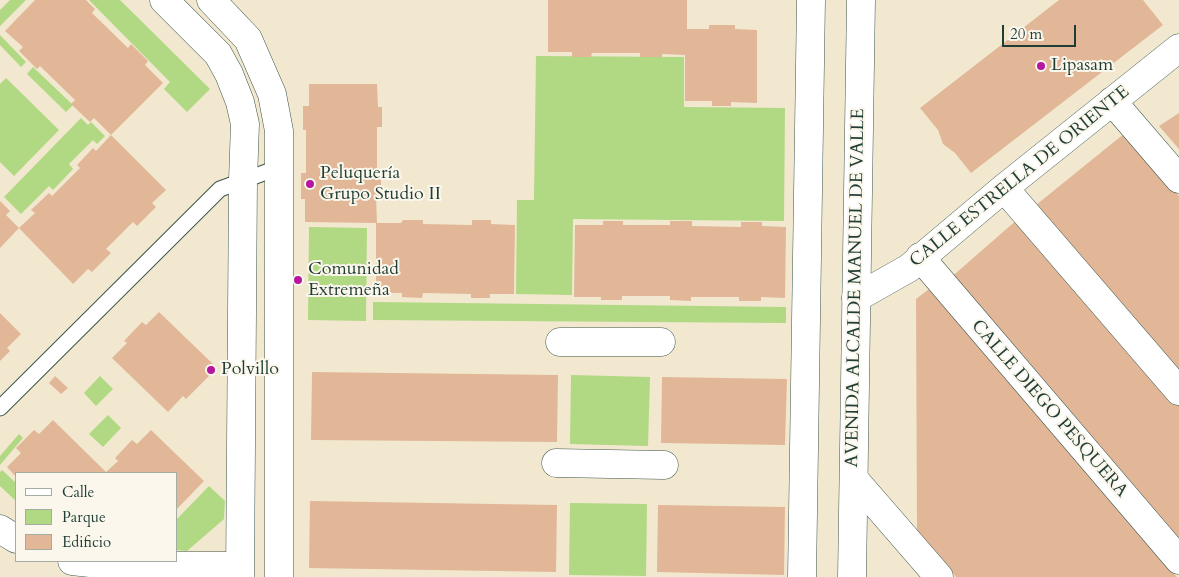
<!DOCTYPE html>
<html>
<head>
<meta charset="utf-8">
<style>
  body { margin:0 }
  #map { position:relative; width:1179px; height:577px; overflow:hidden; background:#f1e8cf; font-family:Cardo,serif }
  canvas { display:block }
  .legend { position:absolute; left:15px; top:472px; width:162px; height:90px; box-sizing:border-box; background:#fbf7ec; border:1px solid #a3ada2; margin:0; padding:6px 9px; list-style:none; font-size:15px; color:#1f3d34 }
  .legend li { display:flex; align-items:center; gap:10px; height:25px }
  .legend b { width:25px; border:1px solid #a3ada2 }
  .scale { position:absolute; left:1002px; top:25px; width:74px; height:22px; box-sizing:border-box; border:2px solid #1f3d34; border-top:0; padding-left:6px; font-size:15px; line-height:18px; white-space:nowrap; color:#1f3d34; -webkit-text-stroke:4px #fbf7ec; paint-order:stroke }
</style>
</head>
<body>
<div id="map">
<canvas width="1179" height="577"></canvas>
<ul class="legend">
<li><b style="height:6px;background:#fff"></b>Calle</li>
<li><b style="height:14px;background:#b1d882"></b>Parque</li>
<li><b style="height:14px;background:#e2b798"></b>Edificio</li>
</ul>
<div class="scale">20 m</div>
</div>
<script>
const c = document.querySelector('canvas').getContext('2d');
c.lineJoin = 'round';
function fillPath(path, color) { c.fillStyle = color; c.fill(path, 'evenodd'); }
function trace(path, color, width, dash) { c.strokeStyle = color; c.lineWidth = width; c.lineCap = dash ? 'butt' : 'round'; c.setLineDash(dash || []); c.stroke(path); }
function label(font, color, halo, rows, align = 'center') {
  c.font = font + ' Cardo,serif'; c.lineWidth = 4; c.setLineDash([]); c.textBaseline = 'middle'; c.strokeStyle = halo; c.fillStyle = color; for (const [text, x, y, turn = 0] of rows) {
    c.save(); c.translate(x, y); c.rotate((+turn || 0) * Math.PI / 180); c.textAlign = isNaN(turn) ? turn : align; if (halo) c.strokeText(text, 0, 0); c.fillText(text, 0, 0); c.restore();
  }
}
fillPath(new Path2D(`
  M10,0H26L0,26V10Z
  M89,0H120L210,89L187,112L164,89L170,82Z
  M0,35L26,62L21,67L0,45Z
  M536,56L684,57V107L785,108L784,221L573,219L572,295L516,294L517,200H534Z
  M33,67L73,105L66,112L27,74Z
  M6,78L59,130L14,176L0,162V84Z
  M81,118L88,125L91,122L105,136L97,144L93,140L69,164L73,169L53,190L49,186L21,214L4,197Z
  M309,227L367,228L366,321L308,320Z
  M373,302L786,307V323L373,320Z
  M571,375L650,377L648,446L570,444Z
  M100,376L113,389L96,406L84,393Z
  M108,415L121,428L103,447L89,434Z
  M19,434L23,438L0,465V456Z
  M2,470L16,483V501L0,486V472Z
  M209,486L225,501L224,519L187,551L176,550V520Z
  M570,503L647,504L646,576L569,575Z`), '#b1d882');
fillPath(new Path2D(`
  M35,0H86L95,9L92,13L128,48L131,44L148,61L145,65L163,83L111,135L94,118L90,122L71,104L75,100L40,66L37,69L19,51L23,47L5,31Z
  M548,0H687V29H709V25H735V29L757,30V103L731,102V106H712V101H685V55L662,54V57H640V53H592L591,57H572V52H548Z
  M1059,0H1143L1163,25L971,173L955,153L943,144L938,130L920,108Z
  M309,84H377L378,107H382V127H377V177H381V196H376L377,223H401L403,220H423V224L472,225V220H491V224L515,225L514,294H490V298H471V294L423,293L422,298L402,297V293H376V223L305,222V199H301V173H306V130H303V106H309Z
  M1179,113V149L1159,126Z
  M1125,133L1179,196V371L1036,205Z
  M111,135L166,190L152,203L156,207L137,226L133,222L106,249L111,253L92,272L88,269L73,284L19,228L0,248V201L10,211L6,215L19,228L35,213L31,210L49,193L52,196L80,168L77,165L93,148L96,151Z
  M1019,218L1179,405V549L948,280Z
  M603,221H623V225H670V221H692V226L741,227V222H762V226L786,227L785,298L761,297V301H739V297H691V301L670,300V296H622V300H601V297H574L575,225H603Z
  M929,289L1177,577H956L917,531L916,299Z
  M159,312L213,364L211,367L215,370L186,399L183,396L168,412L112,358L127,343L124,341L142,322L146,325Z
  M0,313L21,334L7,348L10,351L0,361Z
  M312,372L558,375L557,442L311,440Z
  M55,376L68,388L61,394L49,383Z
  M662,377L787,379L785,445L661,443Z
  M53,420L106,472L118,461L115,458L132,440L137,444L151,430L204,481L176,510V473H16V477L7,467L21,453L16,448L34,430L39,434Z
  M310,501L557,505L556,572L309,568Z
  M658,505L785,507L784,575L657,572Z`), '#e2b798');
const lane = new Path2D(`
  M0,408L220,189L280,167`);
const street = new Path2D(`
  M164,0L218,54L229,74L240,102L245,124L243,180L240,577
  M211,0L248,39L272,94L279,131V577
  M1112,101L1179,179
  M1004,188L1179,391
  M920,257L1179,560
  M856,298L909,268L1004,188L1179,48
  M560,342H661
  M556,463L664,465
  M854,479L939,577
  M0,529L16,539
  M72,561L116,566H240
  M802,577L811,0`);
const primary = new Path2D(`
  M852,577L861,0`);
trace(lane, '#3e574b', 17);
trace(street, '#3e574b', 29);
trace(primary, '#3e574b', 29);
trace(lane, '#fff', 15);
trace(street, '#fff', 28);
trace(primary, '#fff', 28);
for (const [x, y, r, color] of [
  [1041,66,5,"#b5179e"],
  [310,184,5,"#b5179e"],
  [298,280,5,"#b5179e"],
  [211,370,5,"#b5179e"]
]) { const dot = new Path2D(); dot.arc(x, y, r, 0, 2 * Math.PI); c.fillStyle = color; c.fill(dot); trace(dot, '#fbf7ec', 2); }
label('18px', '#1f3d34', '#fbf7ec', [
  ["Lipasam",1051,66],
  ["Peluquería",320,174],
  ["Grupo Studio II",320,195],
  ["Comunidad",308,270],
  ["Extremeña",308,291],
  ["Polvillo",221,370]
], 'left');
label('18px', '#1f3d34', '#fbf7ec', [
  ["CALLE ESTRELLA DE ORIENTE",1020,177,-39],
  ["AVENIDA ALCALDE MANUEL DE VALLE",856,288,-89],
  ["CALLE DIEGO PESQUERA",1049,409,49]
]);
</script>
</body>
</html>
